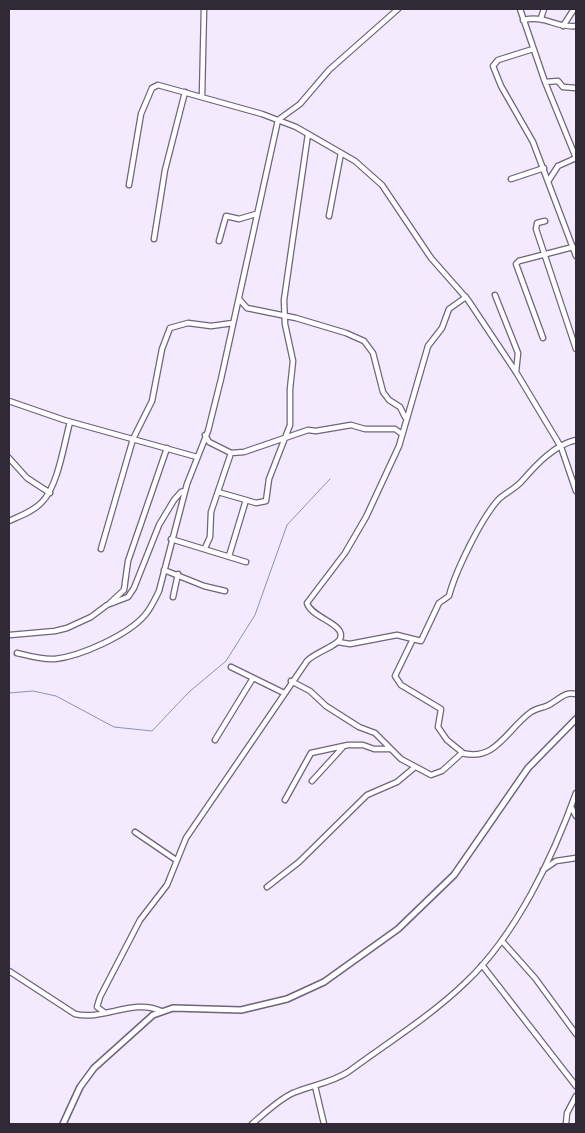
<!DOCTYPE html>
<html>
<head>
<meta charset="utf-8">
<style>
  body { margin:0 }
  #map { position:relative; width:585px; height:1133px; overflow:hidden; background:#f3ebfd; font-family:Signika,sans-serif }
  canvas { display:block }
  .frame { position:absolute; inset:0; border:10px solid #2f2a35; pointer-events:none }
</style>
</head>
<body>
<div id="map">
<canvas width="585" height="1133"></canvas>
<div class="frame"></div>
</div>
<script>
const c = document.querySelector('canvas').getContext('2d');
c.lineJoin = 'round';
function trace(path, color, width, dash) { c.strokeStyle = color; c.lineWidth = width; c.lineCap = dash ? 'butt' : 'round'; c.setLineDash(dash || []); c.stroke(path); }
trace(new Path2D(`
  M9,693L33,691L56,696L114,727L152,731L189,692L226,661L255,615L287,525L330,479`), '#8893b7', 1);
const minor = new Path2D(`
  M520,9L545,82L576,158
  M541,18L544,9
  M523,20C548,15 554,28 576,26
  M563,26L574,9
  M533,49L498,60L493,66L501,86L533,142L576,256
  M545,82L558,81L563,87L576,88
  M202,96L204,9
  M511,179L544,168
  M549,180L558,166L576,158
  M129,185L141,114L152,88L158,85L262,114L296,127L355,161L382,185L431,258L468,300L516,372L561,447L576,491
  M329,216L341,153
  M545,221L537,223L536,229L576,349
  M154,239L165,170L185,92
  M219,241L226,216L239,219L256,214
  M495,295L518,353L516,372
  M239,299L247,308L296,318L346,333L364,341L373,353L383,392L389,400L400,407L405,417
  M543,338L516,264L519,261L573,247
  M9,401L64,420L197,457
  M205,435L209,442L231,453L211,512L210,537L205,548
  M231,453L244,452L308,430L316,431L351,425L365,429H395L402,434
  M9,458L27,478L50,493
  M218,492L246,500
  M9,521C20,516 34,511 42,502C58,486 64,444 70,422
  M171,539L246,562
  M101,549L133,439L152,401L162,349L170,328L188,323L211,326L233,323
  M229,556L246,500L256,503L266,501L269,479L290,425V389L293,361L285,324L284,300L308,134
  M164,570L204,586L225,591
  M173,597L178,574
  M110,603L124,590L128,561L167,448
  M10,635L55,631L67,628L91,617L107,605L128,597L134,588L159,525L174,500L181,492L185,491
  M413,639L395,676L401,685L441,709L438,727L447,740L463,753
  M338,642L350,644L397,635L421,641L439,603L449,596C455,572 481,519 498,500C505,493 515,489 522,481C536,465 554,445 576,440
  M17,653C29,656 43,660 55,659C81,656 128,635 145,615C151,608 155,599 159,591L187,484L208,431L221,379L278,120L300,104L329,70L398,9
  M231,667L284,693
  M291,681L310,691L326,706L359,727L375,733L401,759L431,775L442,771L462,753C496,762 507,729 531,712C538,707 546,708 552,703C561,698 564,692 576,694
  M215,740L253,678
  M312,781L343,747
  M285,800L311,753L348,745H363L374,749H390
  M571,807L576,816
  M135,832L176,860
  M543,870L556,861L576,858
  M267,887L299,862L367,795L397,782L415,767
  M502,941L535,978L576,1034
  M482,965L576,1086
  M9,971L75,1014C103,1021 133,998 161,1011
  M104,1012L97,1007L100,997L140,920L167,885L186,838L307,661C314,653 337,646 340,639C347,624 311,618 307,603L345,553L366,517L399,446L428,346L442,328L449,309L466,297
  M315,1086L324,1124
  M252,1124C265,1113 278,1100 293,1093C312,1085 331,1083 348,1072C387,1043 431,1016 466,982C516,935 553,857 576,793
  M566,1124L567,1113L576,1096`);
const tertiary = new Path2D(`
  M63,1124L80,1087L94,1068L153,1015L173,1008L241,1010L287,999L324,982L398,929L454,875L528,768L576,719`);
trace(minor, '#6f637d', 7);
trace(tertiary, '#6f637d', 8);
trace(minor, '#fff', 4.5);
trace(tertiary, '#fff', 5);
</script>
</body>
</html>
